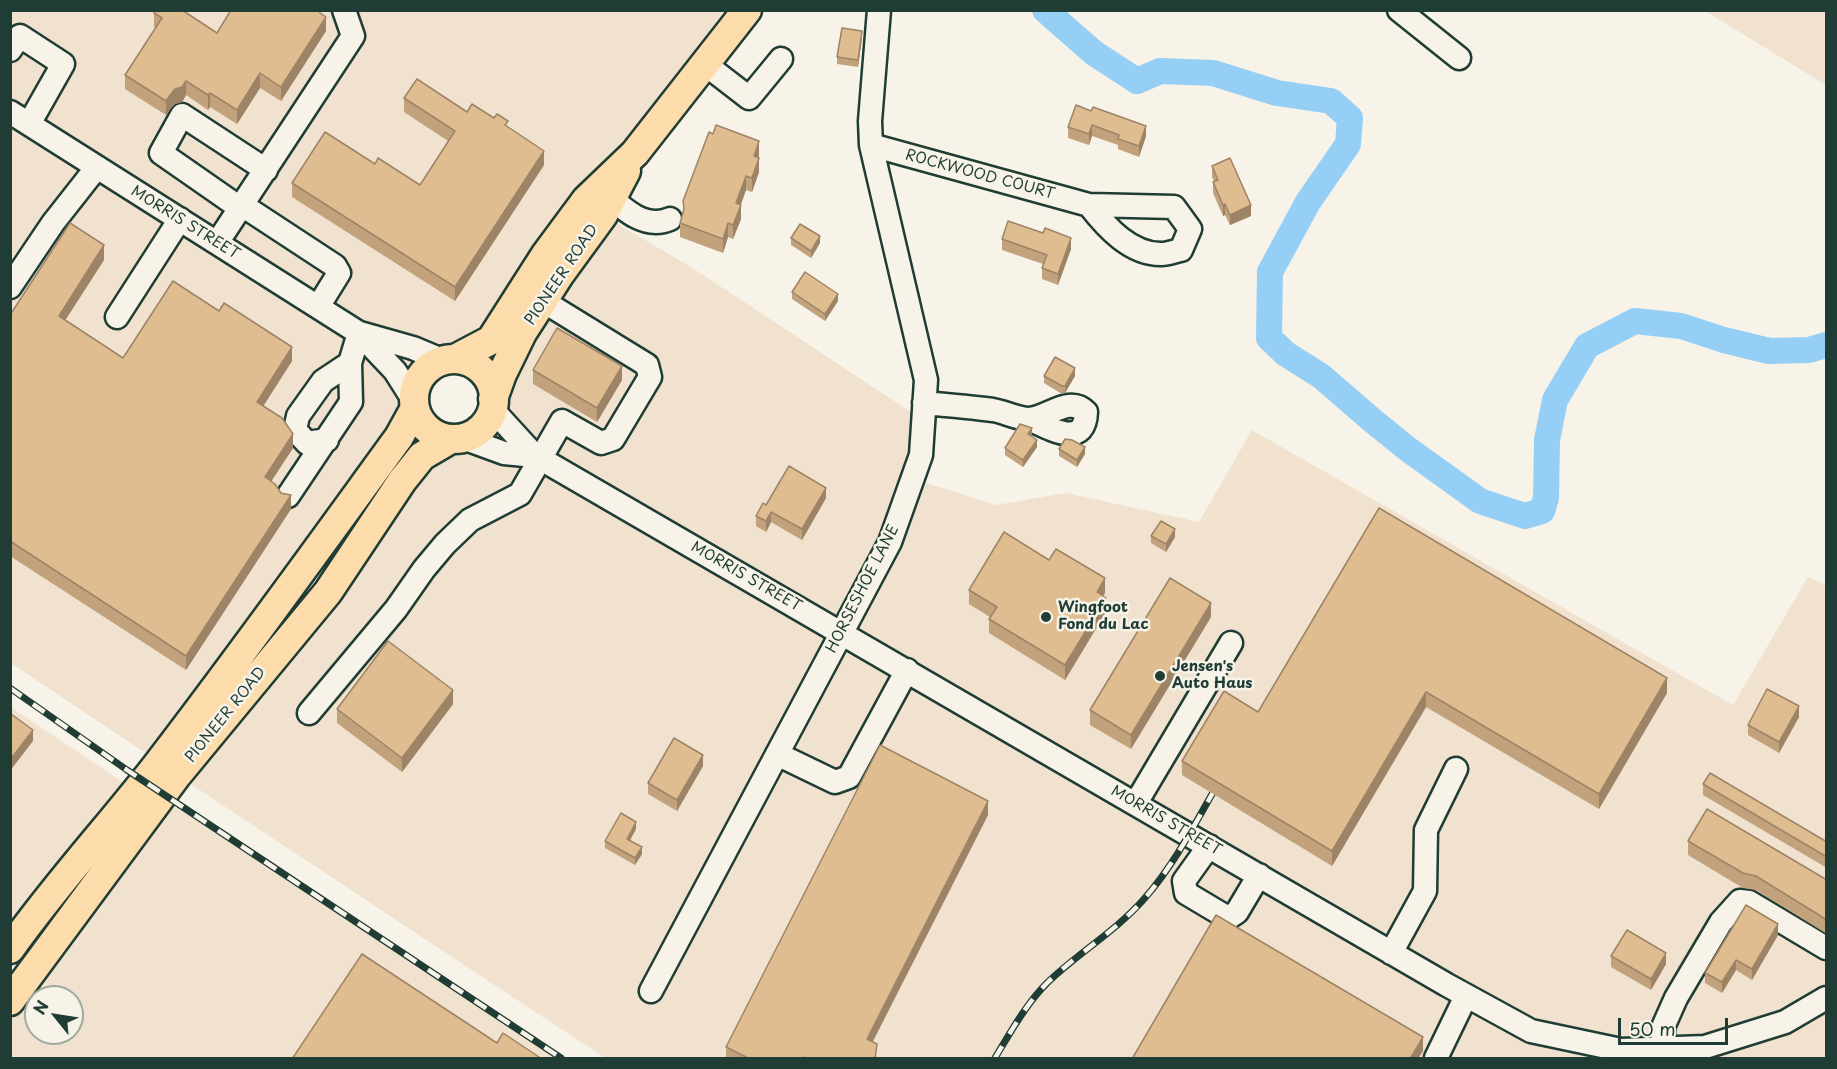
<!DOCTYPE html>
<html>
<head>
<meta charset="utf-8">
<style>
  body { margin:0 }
  #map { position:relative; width:1837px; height:1069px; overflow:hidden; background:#f7f3e8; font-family:"Playpen Sans",sans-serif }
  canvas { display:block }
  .frame { position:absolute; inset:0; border:12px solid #1f3d34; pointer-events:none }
  .north { position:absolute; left:24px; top:985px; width:60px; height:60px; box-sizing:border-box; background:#f7f3e8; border:2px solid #a1aaa0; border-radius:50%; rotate:300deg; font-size:16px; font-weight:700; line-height:24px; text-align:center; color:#1f3d34 }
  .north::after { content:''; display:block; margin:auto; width:21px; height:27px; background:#1f3d34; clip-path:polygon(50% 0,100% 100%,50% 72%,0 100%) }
  .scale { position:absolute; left:1618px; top:1018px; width:110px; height:27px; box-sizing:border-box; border:3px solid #1f3d34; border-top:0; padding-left:8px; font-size:18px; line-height:21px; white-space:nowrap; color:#1f3d34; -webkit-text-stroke:4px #f7f3e8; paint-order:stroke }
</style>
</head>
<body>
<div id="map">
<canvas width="1837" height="1069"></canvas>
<div class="frame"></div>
<div class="north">N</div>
<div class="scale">50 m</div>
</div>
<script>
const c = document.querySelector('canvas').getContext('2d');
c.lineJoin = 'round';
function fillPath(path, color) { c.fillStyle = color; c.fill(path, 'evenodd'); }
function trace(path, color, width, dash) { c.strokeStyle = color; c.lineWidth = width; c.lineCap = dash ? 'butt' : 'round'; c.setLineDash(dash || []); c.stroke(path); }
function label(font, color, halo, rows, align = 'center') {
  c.font = font + ' "Playpen Sans",sans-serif'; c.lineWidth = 5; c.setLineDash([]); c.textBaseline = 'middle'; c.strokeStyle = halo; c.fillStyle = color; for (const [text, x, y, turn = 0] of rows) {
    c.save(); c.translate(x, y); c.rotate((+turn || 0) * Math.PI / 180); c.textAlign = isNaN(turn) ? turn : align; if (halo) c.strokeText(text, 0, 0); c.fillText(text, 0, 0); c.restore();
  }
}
fillPath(new Path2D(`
  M10,11H747L491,340L436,364L427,370L419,380L415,389L159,762L11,663Z
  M1705,11H1826V85Z
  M603,215L694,269L923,420V482L996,505L1066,493L1199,522L1252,430L1733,705L1808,577L1826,585V1058H605L177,775L402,481L478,431L488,420Z
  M11,707L124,783L11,924Z
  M160,797L566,1058H11V1001ZM36,997H72V1033H36Z`), '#f0e2ce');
trace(new Path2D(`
  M1045,10L1094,53L1137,81L1160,71L1213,73L1277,93L1331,101L1350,118L1348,144L1308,202L1270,272L1269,338L1286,354L1321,376L1373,421L1409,450L1480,501L1525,516L1542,511L1546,498L1547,440L1555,400L1587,346L1635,321L1681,326L1724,340L1769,351L1809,350L1826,345`), '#96cff5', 26);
const minor = new Path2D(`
  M1399,10L1459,58
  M10,50L20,36L63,64L29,124
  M705,64L749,98L781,59
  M10,112L359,333L395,371L414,401
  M871,145L1089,205C1106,227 1131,255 1162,254C1168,254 1175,251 1181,250L1190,229L1174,207L1089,205
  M600,188C619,205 643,231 670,219
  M242,205L335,266L339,273L318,307
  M240,208L161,153L182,115L266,170
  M217,243L353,36L344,10
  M10,287L53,223L97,167
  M117,317L180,219
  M360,333L413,348L444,361
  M924,403C947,405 970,407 993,410C1005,412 1018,419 1029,419C1048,418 1069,395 1086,412C1085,450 1049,428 1029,419
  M492,409L535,456
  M463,438L504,453L535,456L541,459L1447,985L1531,1031L1621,1050L1705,1047L1785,1022L1826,998
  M327,440L307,443L295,430L298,416L323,381L350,363L359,333
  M288,496L351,402L350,363
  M309,713L396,609L424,569L445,544L470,520L520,494L562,421L601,443L613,439L650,377L647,365L543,301
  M777,754L835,782L849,777L907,670
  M1136,803L1231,643
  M1209,846L1184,881L1186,893L1228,918L1237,912L1259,875
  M1391,953L1425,891L1426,830L1456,769
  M651,991L890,542L921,455L926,380L871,145L870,121L879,10
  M1661,1049L1664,1025L1676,998L1721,922L1740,901L1749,902L1826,948
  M1436,1058L1466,996`);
const major = new Path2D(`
  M455,359L491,340L546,254L586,200L635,153L747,10
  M414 399a40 40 0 1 1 80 0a40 40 0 1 1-80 0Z
  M493,399L502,374L522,333L560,274L603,215L626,171
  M10,949C55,885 109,827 157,765C240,657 319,547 399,437L415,408
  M10,1001L177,775L328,592L402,481L422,456L451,439`);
trace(minor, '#1f3d34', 27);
trace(major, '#1f3d34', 33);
trace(minor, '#f7f3e8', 22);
trace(major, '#fddcac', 28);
const rail = new Path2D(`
  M10,688L127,770L561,1058
  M995,1058C1010,1033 1026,1004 1047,983C1078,953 1116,931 1144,899C1175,864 1197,820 1220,780`);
trace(rail, '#1f3d34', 7);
trace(rail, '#f7f3e8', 4.5, [14]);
fillPath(new Path2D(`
  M154,13L217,33L326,31L281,101L260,88L237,124L210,107L208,110L186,95L182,102L175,104L171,108L166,115L125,89V75L156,28L154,27Z
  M862,38L858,67L837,64V57Z
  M404,98L467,112L508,127L544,165L455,301L292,197V183L375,164L420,185L448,141L404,112Z
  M1076,105L1146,136L1139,157L1118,149V145L1092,136L1089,145L1068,138V127Z
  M759,155L758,158L759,172L752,192L746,190L741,205V219L733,239L728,237L723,253L680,237V223L683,214V201Z
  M1212,166L1251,216L1230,225L1225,215L1223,216L1213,193V182L1214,181L1212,177Z
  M791,238L820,243L811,258L791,245Z
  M1002,239L1071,249L1058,285L1042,279V268L1043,264L1002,250Z
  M104,260L65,320L123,358L292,361L263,406L293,448L271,481L291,509L186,670L10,556V315Z
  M792,292L838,301L825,321L792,299Z
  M533,370L622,380L597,422L533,384Z
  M1044,376H1075L1065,393L1062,394L1044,383Z
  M1032,435L1031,436L1037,447L1023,467L1005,455V448Z
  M1059,449L1085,454L1077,467L1059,456Z
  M826,498L802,540L771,522L766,532L756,526V516L766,505Z
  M1379,508L1667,693L1599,809L1426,707L1332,866L1182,775V761L1258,712Z
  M1151,536L1175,537L1166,552L1151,543Z
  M969,590L1105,593L1103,596L1106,612L1065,680L989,633V619L990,617L969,604Z
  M1211,617L1131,749L1090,725V710Z
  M453,704L402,772L337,723V709Z
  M1799,717L1779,753L1748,735V725Z
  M703,766L677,811L648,794V783Z
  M1703,784L1827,842V868L1703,795Z
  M988,815L872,1042L877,1058L726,1059V1047Z
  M636,829L630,840L642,854L635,865L605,848V841Z
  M1688,841L1827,880V934L1756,890L1743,888L1688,855Z
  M1778,935L1752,980L1736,970L1722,993L1705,983V973Z
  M1611,956L1666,964L1651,990L1611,967Z`), '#c1a27d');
fillPath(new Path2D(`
  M326,17V31L281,101V87Z
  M862,31V38L858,67V60Z
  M260,73V88L237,124V110Z
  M186,81V95L182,102L175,104L171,108L166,115V101L171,94Z
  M210,93V107L208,110V95Z
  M1092,125V136L1089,145V134Z
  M1146,126V136L1139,157V146Z
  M759,141V155L754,170V156Z
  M544,151V165L455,301V287Z
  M759,158V172L752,192V178Z
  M746,176V190L736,217V203Z
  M1225,204V215L1223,216V205Z
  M741,205V219L733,239V225Z
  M1251,205V216L1230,225V215Z
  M728,223V237L723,253V239Z
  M820,236V243L811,258V251Z
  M1071,238V249L1058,285V274Z
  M104,245V260L59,330V316Z
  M838,294V301L825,321V314Z
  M292,347V361L257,416V402Z
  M622,366V380L597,422V408Z
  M1075,368V376L1065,393V386Z
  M1032,428V435L1028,441V434Z
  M293,434V448L265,491V477Z
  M1037,440V447L1023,467V460Z
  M1085,447V454L1077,467V460Z
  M826,488V498L802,540V529Z
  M291,495V509L186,670V656Z
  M771,512V522L766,532V521Z
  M1175,529V537L1166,552V544Z
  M1105,578V593L1097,606V592Z
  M1106,598V612L1065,680V665Z
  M1211,603V617L1131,749V735Z
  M1667,678V693L1599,809V794Z
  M453,690V704L402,772V758Z
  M1426,692V707L1332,866V851Z
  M1799,706V717L1779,753V742Z
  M33,730V741L10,771V760Z
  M703,755V766L677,811V800Z
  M988,801V815L867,1053V1039Z
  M636,822V829L627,846V839Z
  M642,847V854L635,865V858Z
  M1778,924V935L1752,980V969Z
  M1666,953V964L1651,990V979Z
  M1736,960V970L1722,993V982Z
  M1423,1037V1051L1418,1059H1410Z`), '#9d8466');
const building = new Path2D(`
  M156,10H182L217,33L231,10H316L326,17L281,87L260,73L237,110L210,93L208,95L186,81L182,87L175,89L171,94L166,101L125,75L162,18L154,13Z
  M842,28L862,31L858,60L837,57Z
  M417,79L467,112L472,104L494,118L497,114L508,121L505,125L544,151L455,287L292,183L325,132L375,164L378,158L420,185L455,131L404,98Z
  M1076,105L1091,111L1093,107L1146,126L1139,146L1118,139L1119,135L1092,125L1089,134L1068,127Z
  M716,125L759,141L754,156L759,158L752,178L746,176L736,203L741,205L733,225L728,223L723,239L680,223L684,209L683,201L709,132L713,134Z
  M1230,158L1251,205L1230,215L1225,204L1223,205L1213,182L1218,180L1212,166Z
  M1008,221L1043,233L1045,228L1071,238L1058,274L1042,268L1047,255L1002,239Z
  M70,223L104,245L59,316L123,358L173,281L219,311L224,303L292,347L257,402L282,418L293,434L265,477L275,484L281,493L291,495L186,656L10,541V315Z
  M800,224L820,236L811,251L791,238Z
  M805,272L838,294L825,314L792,292Z
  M557,328L622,366L597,408L533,370Z
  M1055,357L1075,368L1065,386H1062L1044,376Z
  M1020,424L1032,428L1028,434L1037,440L1023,460L1005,448Z
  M1065,439L1072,440L1085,447L1077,460L1059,449Z
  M789,466L826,488L802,529L771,512L766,521L756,516L763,503L766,505Z
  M1379,508L1667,678L1599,794L1426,692L1332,851L1182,761L1224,691L1258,712Z
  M1161,521L1175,529L1166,544L1151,536Z
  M1004,532L1049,560L1056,549L1105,578L1097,592L1106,598L1065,665L989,619L997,607L969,590Z
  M1170,578L1211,603L1131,735L1090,710Z
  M388,641L453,690L402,758L337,709Z
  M1767,689L1799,706L1779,742L1748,725Z
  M11,714L33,730L10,760V715Z
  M674,738L703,755L677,800L648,783Z
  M880,745L988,801L867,1039L877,1044L875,1059H808L805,1057L804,1059H750L726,1047Z
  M1710,773L1827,842V857L1703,784Z
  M1707,809L1827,880V920L1756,876L1743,873L1688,841Z
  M621,813L636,822L627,839L642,847L635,858L605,841Z
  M1746,905L1778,924L1752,969L1736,960L1722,982L1705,973Z
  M1216,915L1423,1037L1410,1059H1132Z
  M1627,930L1666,953L1651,979L1611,956Z
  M362,954L497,1043L503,1033L542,1059H292Z`);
fillPath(building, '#e0bc91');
trace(building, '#9d8466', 1.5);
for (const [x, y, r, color] of [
  [1046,617,6,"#1f3d34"],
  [1160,676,6,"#1f3d34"]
]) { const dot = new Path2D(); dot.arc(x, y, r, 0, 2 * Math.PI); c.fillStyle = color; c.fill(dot); trace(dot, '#f7f3e8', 2); }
label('15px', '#1f3d34', '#f7f3e8', [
  ["ROCKWOOD COURT",980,175,15],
  ["MORRIS STREET",185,223,32],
  ["PIONEER ROAD",562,275,-56],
  ["MORRIS STREET",746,577,30],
  ["HORSESHOE LANE",863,589,-63],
  ["PIONEER ROAD",226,715,-51],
  ["MORRIS STREET",1166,821,30]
]);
label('bold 15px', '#1f3d34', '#f7f3e8', [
  ["Wingfoot",1058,608],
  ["Fond du Lac",1058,625],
  ["Jensen's",1172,667],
  ["Auto Haus",1172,684]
], 'left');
</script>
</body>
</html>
